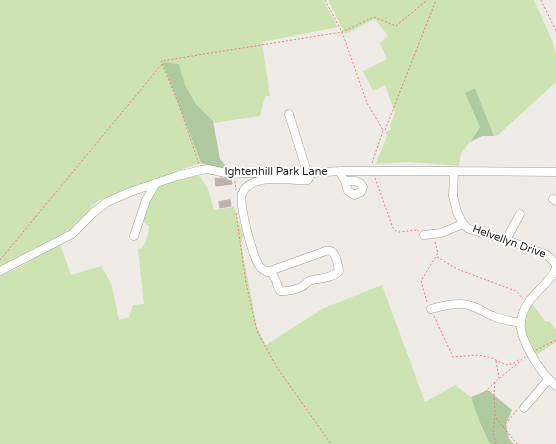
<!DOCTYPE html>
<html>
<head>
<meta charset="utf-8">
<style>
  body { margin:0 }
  canvas { display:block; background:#efebe6 }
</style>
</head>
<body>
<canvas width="556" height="444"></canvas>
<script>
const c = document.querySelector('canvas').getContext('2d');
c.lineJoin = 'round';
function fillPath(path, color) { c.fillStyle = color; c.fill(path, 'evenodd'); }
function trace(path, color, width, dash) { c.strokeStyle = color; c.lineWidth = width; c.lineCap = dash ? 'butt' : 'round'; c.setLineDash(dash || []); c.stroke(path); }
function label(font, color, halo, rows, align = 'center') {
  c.font = font + ' "Varela Round",sans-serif'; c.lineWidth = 4; c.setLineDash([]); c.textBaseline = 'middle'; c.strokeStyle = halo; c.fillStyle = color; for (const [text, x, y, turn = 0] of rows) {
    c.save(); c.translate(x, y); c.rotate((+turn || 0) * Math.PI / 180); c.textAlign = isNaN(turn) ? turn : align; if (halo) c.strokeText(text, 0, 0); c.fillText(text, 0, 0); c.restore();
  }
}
fillPath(new Path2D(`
  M0,0H323L338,27L262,42L270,96H265L260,116L213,123V121L196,104L185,85L179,64L162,63L201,163L123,190L98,201L69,230L0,268Z
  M328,0H534L553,43L556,54V82L498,135L494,136L475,88L466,93L480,127L461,154L459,166L409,162L376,164V163L387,136L386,132L391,129L390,125L395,113L385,85L373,91L363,71L387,59L380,43L388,36L375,19L345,34Z
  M199,175L208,189L214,210L234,207L243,235L241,244L257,327L266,345L324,308L382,285L425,402L455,385L471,397L475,410L483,431L490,444H0V276L16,269L60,244L71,275L101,266L111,283L119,320L129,317L133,305L144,304L138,249L142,248C146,241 149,235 149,226L140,220L157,187L178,180Z
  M532,304L545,321L550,322L556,330V342L536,355C525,334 520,327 532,304Z`), '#cee3b2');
fillPath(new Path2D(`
  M162,62L179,64L185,85L196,104L213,121L220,159L229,169H221L201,163Z
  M475,88L494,136H482L470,142L480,127L465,93Z
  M488,390L512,410L506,424L509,439L514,444H490C482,429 476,414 471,397Z`), '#afca9f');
const building = new Path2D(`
  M222,178L231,179L232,184L216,186L215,179Z
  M230,200L231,206L220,208L219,202Z`);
fillPath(building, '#bcb4af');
trace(building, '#bfb2aa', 1);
const minor = new Path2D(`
  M289,114L307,172
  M339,171L345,181L348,191L354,195L361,192L363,187L360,183L355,181H345
  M454,171L453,196L457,212L463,224L469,229L506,240L547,255L555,263L556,268
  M553,199L556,201
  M424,235L441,233L463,224
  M134,236L146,200L156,183
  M506,240L520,214
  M556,269C551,280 538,290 530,300C515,321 520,334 531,354C538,367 545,377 556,386
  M0,271L72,234L93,213L107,202L130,192L177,176L201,170L208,169L230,174L271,172L311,173L339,171H454L556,172
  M267,272L323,252C324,251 328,250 330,251C336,252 338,265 339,271C332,279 318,278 309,281C304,284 309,282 304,285C300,289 286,292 280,291C277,286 276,278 272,274C269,271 264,271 261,268C253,260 239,205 242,194C244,188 250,184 255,182C272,176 291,181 308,180L311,173
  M431,309C442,306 457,302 468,305C477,307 485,313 493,316C502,320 511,321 521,323
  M524,408L548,380`);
trace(minor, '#a0a0a0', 9);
trace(new Path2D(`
  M325,0L342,32L367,103L383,130
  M541,0L556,31
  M162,64L179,105L199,164
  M372,163L383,131L385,130L436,0
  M375,178L393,228L396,231L399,232L417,230L419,231
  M235,181L236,190
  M236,213L246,283L257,331L276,366L331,444
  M437,257L457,269L516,291L523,299
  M0,260L162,64L161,61L342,32L374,17L396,26L427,0
  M427,302L421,281L438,253L435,242
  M434,316L453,357L479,355L492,358L506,365L512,364L520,359
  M536,350L556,340
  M496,361L499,378
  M495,382L494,393L495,415L493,432L496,444
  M485,392L495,382L525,357
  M496,418L517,444
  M503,427L518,409`), '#eb7e7b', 1, [2, 2]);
trace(minor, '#fff', 8);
label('11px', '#1f1f1f', '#fff', [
  ["Ightenhill Park Lane",276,172],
  ["Helvellyn Drive",509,242,20]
]);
</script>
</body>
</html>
